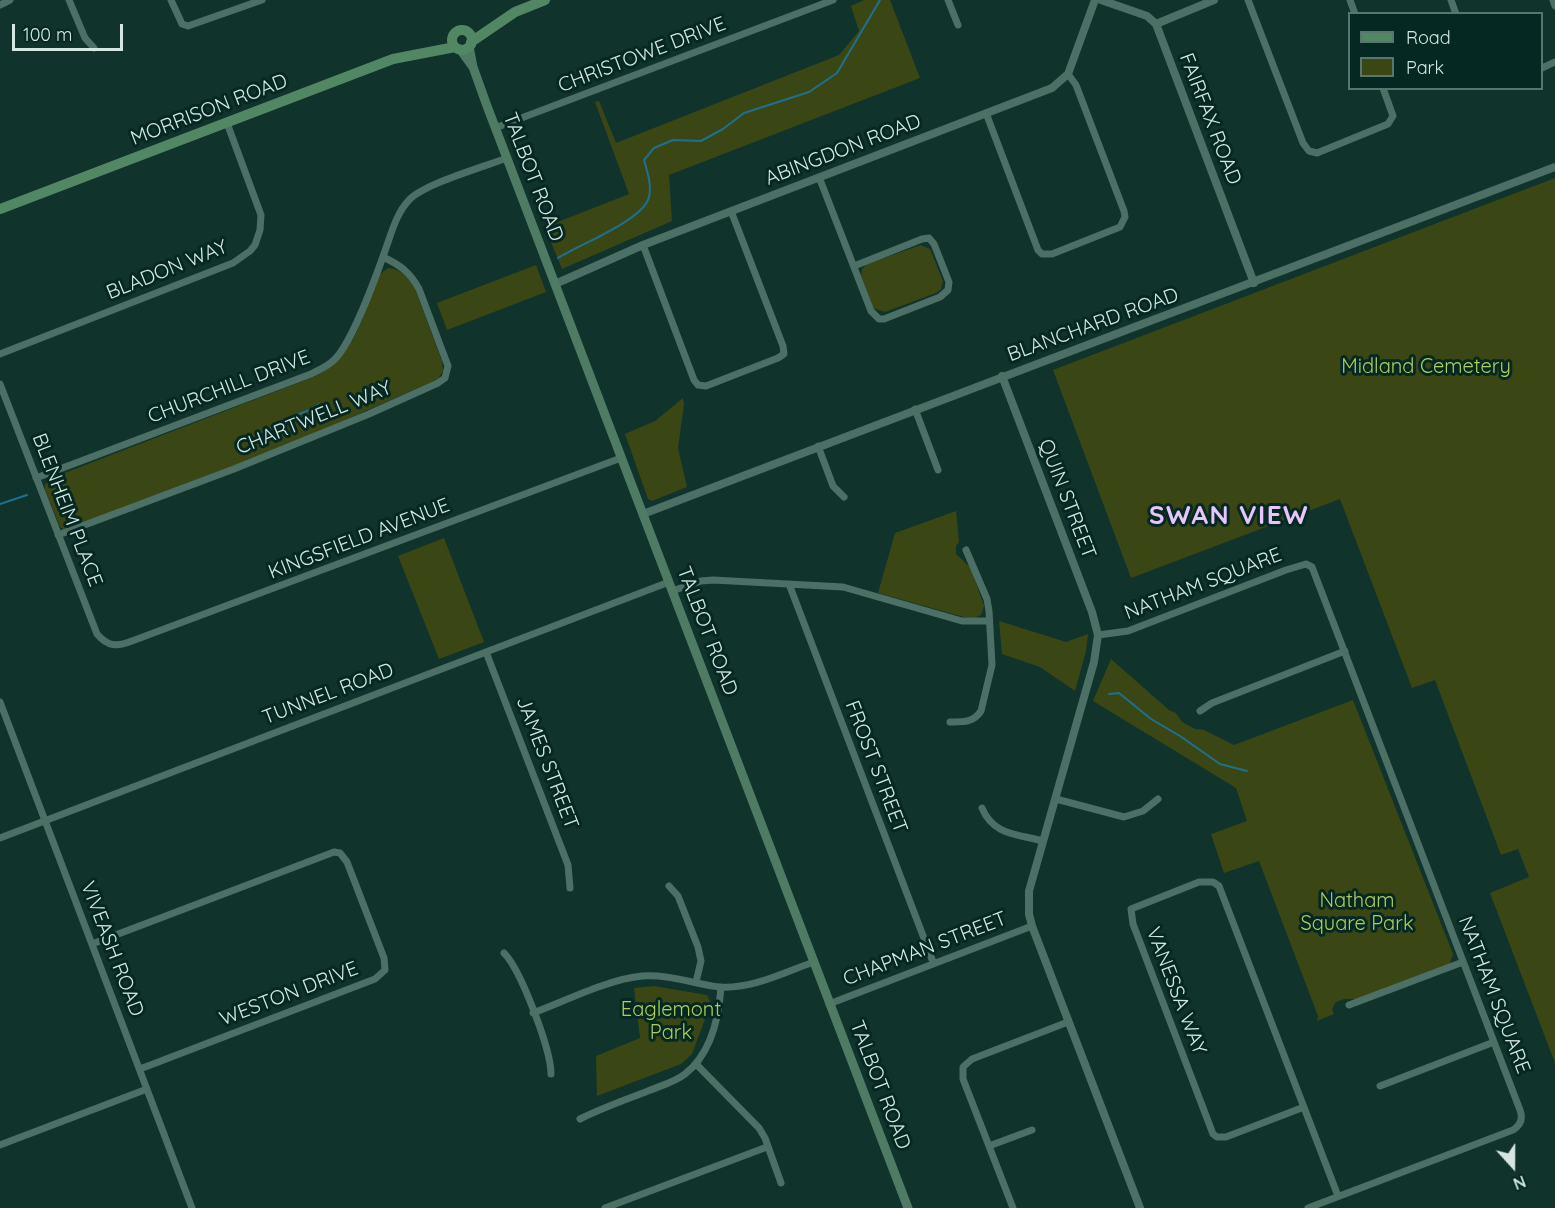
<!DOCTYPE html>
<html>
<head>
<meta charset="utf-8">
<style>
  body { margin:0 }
  #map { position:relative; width:1555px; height:1208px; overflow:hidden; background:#10332c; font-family:Quicksand,sans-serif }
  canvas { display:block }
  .legend { position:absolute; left:1348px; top:12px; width:195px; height:78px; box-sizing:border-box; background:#052922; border:2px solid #58756e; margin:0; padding:8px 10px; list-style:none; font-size:18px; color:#d4e7e1 }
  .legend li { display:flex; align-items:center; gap:12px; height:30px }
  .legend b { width:30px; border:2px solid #58756e }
  .north { position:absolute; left:1483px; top:1136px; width:60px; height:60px; -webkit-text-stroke:4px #052922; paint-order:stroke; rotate:159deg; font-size:16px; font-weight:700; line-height:24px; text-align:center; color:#d4e7e1 }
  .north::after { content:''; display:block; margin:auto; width:21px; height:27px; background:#d4e7e1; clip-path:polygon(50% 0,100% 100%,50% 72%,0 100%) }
  .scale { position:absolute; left:12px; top:24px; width:111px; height:27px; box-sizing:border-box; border:3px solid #d4e7e1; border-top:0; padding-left:8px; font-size:18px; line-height:21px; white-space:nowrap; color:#d4e7e1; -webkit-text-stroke:4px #052922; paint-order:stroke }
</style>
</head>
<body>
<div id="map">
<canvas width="1555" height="1208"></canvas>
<ul class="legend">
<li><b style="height:8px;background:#528764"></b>Road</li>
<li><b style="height:16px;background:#3a4714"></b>Park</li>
</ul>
<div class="north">N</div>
<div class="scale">100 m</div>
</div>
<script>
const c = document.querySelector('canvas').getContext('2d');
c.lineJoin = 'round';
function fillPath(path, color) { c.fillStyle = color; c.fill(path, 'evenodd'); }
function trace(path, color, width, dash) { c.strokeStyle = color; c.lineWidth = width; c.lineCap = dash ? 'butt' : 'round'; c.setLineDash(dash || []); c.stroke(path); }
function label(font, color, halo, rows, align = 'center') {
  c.font = font + ' Quicksand,sans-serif'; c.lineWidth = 6; c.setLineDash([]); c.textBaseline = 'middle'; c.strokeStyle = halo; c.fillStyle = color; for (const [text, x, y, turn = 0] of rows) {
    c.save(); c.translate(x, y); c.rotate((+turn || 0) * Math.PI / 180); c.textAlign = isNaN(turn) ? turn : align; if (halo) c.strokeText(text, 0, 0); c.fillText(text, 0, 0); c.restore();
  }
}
fillPath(new Path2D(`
  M864,0H890L920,78L669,175L672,221L562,269L545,227L629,194L595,102L599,101L616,143L839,55L859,31L851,6Z
  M1555,178V1063L1490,893L1529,877L1518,849L1501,855L1435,680L1412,688L1340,499L1131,578L1053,370Z
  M921,245L930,249L943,281L941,289L936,293L885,312L873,308L861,275L862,269L867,264Z
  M536,265L546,292L447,330L437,303Z
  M388,268C400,269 406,275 413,284L442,361L443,371L438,379L241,466L64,530L60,527L45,490V485L49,479L316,376C357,352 362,317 379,275Z
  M683,398L684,404L678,448L687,487L652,501L648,499L625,434L655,421Z
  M956,511L959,542L956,546V554L971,568L984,606L981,615L974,618L964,617L878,593L895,533Z
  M444,538L484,642L439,659L398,556Z
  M999,621L1066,642L1088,634L1086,651L1075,691L1040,667L1002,654Z
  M1111,659L1169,710L1176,713L1182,722L1195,729L1204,730L1234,745L1353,700L1453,954L1450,964L1359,999H1344L1336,1002L1332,1009L1334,1014L1317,1021L1318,1016L1259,861L1224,873L1211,834L1247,821L1236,788L1093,701Z
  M654,986L707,995L711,1003L692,1054L681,1064L597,1096L596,1056L640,1038L634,988Z`), '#3a4714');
trace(new Path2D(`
  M558,258C578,245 644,220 649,197C652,185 647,171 644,160L654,148L673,140L701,141L723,129L744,113L809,92L837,73L880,0
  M257,434C269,430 277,425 288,419C299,413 309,412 319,404
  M0,504L27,495
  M1109,694L1119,693L1151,719L1180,736L1220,764L1247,771`), '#1e7092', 2);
trace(new Path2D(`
  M69,0L85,38L94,48
  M171,0L182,24L188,26L262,0
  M948,0L958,25
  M1248,0L1303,143L1309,151L1317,153L1388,124L1393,116L1383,88
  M1350,0L1355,14
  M1451,0L1456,14
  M1553,0L1555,6
  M0,5L10,0
  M1542,68L1555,62
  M986,113L1038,250L1042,254H1052L1120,227L1125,217L1124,211L1076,85L1068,74
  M495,128L833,0
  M819,177L871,311L879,319H884L940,297L948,290L949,282L934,244L929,238L922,239L854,266
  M643,245L694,380L698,385L706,386L778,358L784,354L783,346L731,211
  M0,354L233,263L250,251L255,245L260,230L261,215L227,123
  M0,384L97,634C108,647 117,647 132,641L621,458
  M915,409L938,470
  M818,446L833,486L844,497
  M36,478L311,374C319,370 328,366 334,360C352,343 377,274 386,248C392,231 397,212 410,199C427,183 483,167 507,158
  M58,535L234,469L369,414L438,383L445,378L448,366L419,289C410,272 400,265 383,257
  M789,584L933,962
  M672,591L701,581L713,580L843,587L962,621H989
  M1098,635L1128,631L1286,570L1306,564L1312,567L1520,1110C1523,1118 1521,1125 1513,1130L1308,1208
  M486,652L568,865L570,888
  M0,702L192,1208
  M1200,711L1212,703L1345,651
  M950,722C963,722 973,723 981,711L992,665L989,611L987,599L966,550
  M1056,799L1124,817L1143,811L1158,799
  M982,808C993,835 1017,834 1043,841
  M0,838L669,582
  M669,886L678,896L698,947L701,961L696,982
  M92,944L334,852L340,853L347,862L384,958L385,970L375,979L140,1069
  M504,953C521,970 551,1050 551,1074
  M829,1004L1032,926
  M1349,1005L1463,962
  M533,1013C565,1001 609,979 642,976C669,974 694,984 720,987C753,989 784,972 814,962
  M697,1062L698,1066L759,1128L765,1138L781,1183
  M1380,1086L1494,1042
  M1304,1107L1226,1137H1217L1213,1134L1133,924L1131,909L1199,882H1213L1219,886L1338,1196
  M580,1119C602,1108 625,1100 648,1091C660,1086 675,1082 685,1074C712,1053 719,1017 721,987
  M0,1145L147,1089
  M989,1146L1032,1130
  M605,1208L767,1147
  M1013,1208L963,1079V1067L972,1059L1068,1022`), '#4c6f66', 7);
trace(new Path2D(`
  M1101,0L1147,16L1156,24L1254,283
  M1156,24L1214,0
  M555,284L643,245L1052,88L1068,74L1095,0
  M1002,376L1092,612L1098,635L1094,662L1029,891V914L1032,926L1140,1208
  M643,514L1555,167`), '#4c6f66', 8);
trace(new Path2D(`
  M469,46L473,67L487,106L908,1208
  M460,49L473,67`), '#4f7b65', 9);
trace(new Path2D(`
  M452 40a10 10 0 1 1 20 0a10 10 0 1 1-20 0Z
  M471,42L515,12L545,0
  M0,209L393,59L455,47`), '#528764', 10);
label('20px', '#d4e7e1', '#052922', [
  ["CHRISTOWE DRIVE",642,55,-21],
  ["MORRISON ROAD",209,110,-21],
  ["FAIRFAX ROAD",1210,119,69],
  ["ABINGDON ROAD",843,150,-21],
  ["TALBOT ROAD",533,177,69],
  ["BLADON WAY",167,270,-22],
  ["BLANCHARD ROAD",1093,325,-20],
  ["CHURCHILL DRIVE",229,387,-21],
  ["CHARTWELL WAY",314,418,-22],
  ["QUIN STREET",1067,499,69],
  ["BLENHEIM PLACE",67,510,69],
  ["KINGSFIELD AVENUE",359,539,-21],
  ["NATHAM SQUARE",1203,584,-21],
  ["TALBOT ROAD",707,631,69],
  ["TUNNEL ROAD",328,694,-21],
  ["JAMES STREET",547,763,69],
  ["FROST STREET",876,767,69],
  ["VIVEASH ROAD",112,949,69],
  ["CHAPMAN STREET",925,949,-21],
  ["VANESSA WAY",1176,991,69],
  ["WESTON DRIVE",289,994,-21],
  ["NATHAM SQUARE",1494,995,69],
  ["TALBOT ROAD",880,1085,69]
]);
label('20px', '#afcd5b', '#052922', [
  ["Midland Cemetery",1426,367],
  ["Natham",1357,901],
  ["Square Park",1357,924],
  ["Eaglemont",671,1010],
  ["Park",671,1033]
]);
c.letterSpacing = '1.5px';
label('bold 26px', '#e6c6fb', '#052922', [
  ["SWAN VIEW",1229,516]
]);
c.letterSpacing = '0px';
</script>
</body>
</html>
